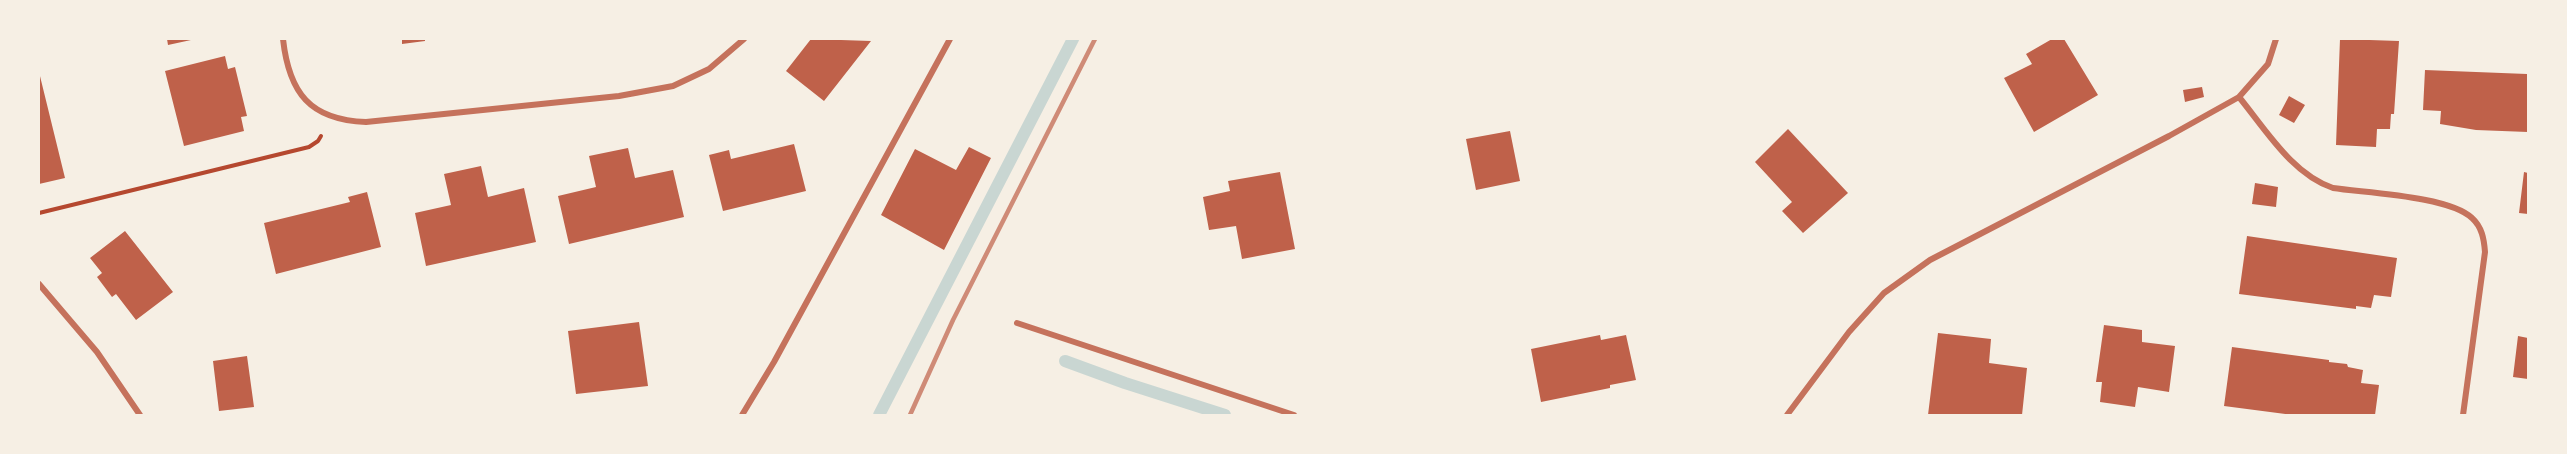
<!DOCTYPE html>
<html>
<head>
<meta charset="utf-8">
<style>
  body { margin:0 }
  #map { position:relative; width:2567px; height:454px; overflow:hidden; background:#f6efe4; font-family:Helvetica,sans-serif }
  canvas { display:block }
  .frame { position:absolute; inset:0; border:40px solid #f6efe4; pointer-events:none }
</style>
</head>
<body>
<div id="map">
<canvas width="2567" height="454"></canvas>
<div class="frame"></div>
</div>
<script>
const c = document.querySelector('canvas').getContext('2d');
c.lineJoin = 'round';
function trace(path, color, width, dash) { c.strokeStyle = color; c.lineWidth = width; c.lineCap = dash ? 'butt' : 'round'; c.setLineDash(dash || []); c.stroke(path); }
function fillPath(path, color) { c.fillStyle = color; c.fill(path, 'evenodd'); }
trace(new Path2D(`
  M1065,361L1125,383L1225,415
  M879,415L1073,39`), '#c9d6d2', 12);
fillPath(new Path2D(`
  M167,39H191V40L168,45Z
  M402,39H425V41L402,44Z
  M811,39L871,41L824,101L786,71Z
  M2052,39H2064L2098,95L2034,132L2004,78L2032,64L2026,54Z
  M2340,39L2399,41L2394,114H2391L2390,129H2377L2376,147L2336,145Z
  M225,56L228,69L235,67L247,116L241,117L244,131L184,146L165,71Z
  M2425,70L2527,74L2528,132L2476,130L2440,124L2441,111L2423,110Z
  M39,72L65,178L39,184Z
  M2202,87L2204,97L2185,102L2183,90Z
  M2289,96L2305,105L2294,123L2279,115Z
  M1788,129L1848,193L1803,233L1782,211L1792,202L1755,162Z
  M1510,131L1520,181L1476,190L1466,139Z
  M794,144L806,191L723,211L709,155L729,150L731,159Z
  M969,147L991,158L944,250L881,215L915,149L956,170Z
  M628,148L635,178L673,170L684,217L569,244L558,196L596,187L589,156Z
  M481,166L488,197L524,188L536,242L426,266L415,213L451,205L444,174Z
  M1280,172L1295,249L1242,259L1236,226L1209,230L1203,197L1230,191L1228,181Z
  M2524,172L2528,173V214L2519,213Z
  M2255,183L2278,187L2276,207L2252,204Z
  M367,192L381,247L276,274L264,223L350,202L348,197Z
  M125,231L173,292L136,320L116,294L112,297L97,277L102,273L90,258Z
  M2247,236L2397,258L2391,297L2374,295L2371,308L2356,306V309L2239,294Z
  M639,322L648,386L576,394L568,331Z
  M2104,325L2142,330V342L2175,346L2169,392L2138,387L2135,407L2100,402L2102,382H2096Z
  M1938,333L1991,339L1989,363L2027,368L2022,415H1928Z
  M1600,335L1601,340L1626,335L1636,380L1610,385V388L1541,402L1531,349Z
  M2518,336L2528,338V379L2513,377Z
  M2232,347L2329,360V362L2347,364L2348,367L2363,370L2361,383L2379,385L2375,415H2293L2224,406Z
  M247,356L254,407L219,411L213,361Z`), '#bf614a');
trace(new Path2D(`
  M39,213L309,147L318,141L321,136`), '#b5482f', 4);
trace(new Path2D(`
  M283,39C289,93 310,120 366,122L619,96L673,86L709,69L744,39
  M2239,97C2266,130 2292,174 2333,188C2366,193 2449,196 2472,218C2482,227 2484,239 2485,252L2463,415
  M39,284L97,352L140,415
  M1017,323L1294,415
  M742,415L774,362L950,39
  M1787,415L1849,332L1884,293L1930,260L2169,136L2239,97L2268,64L2276,39`), '#c5725c', 6);
trace(new Path2D(`
  M910,415L953,320L1095,39`), '#cf8b77', 4.5);
</script>
</body>
</html>
